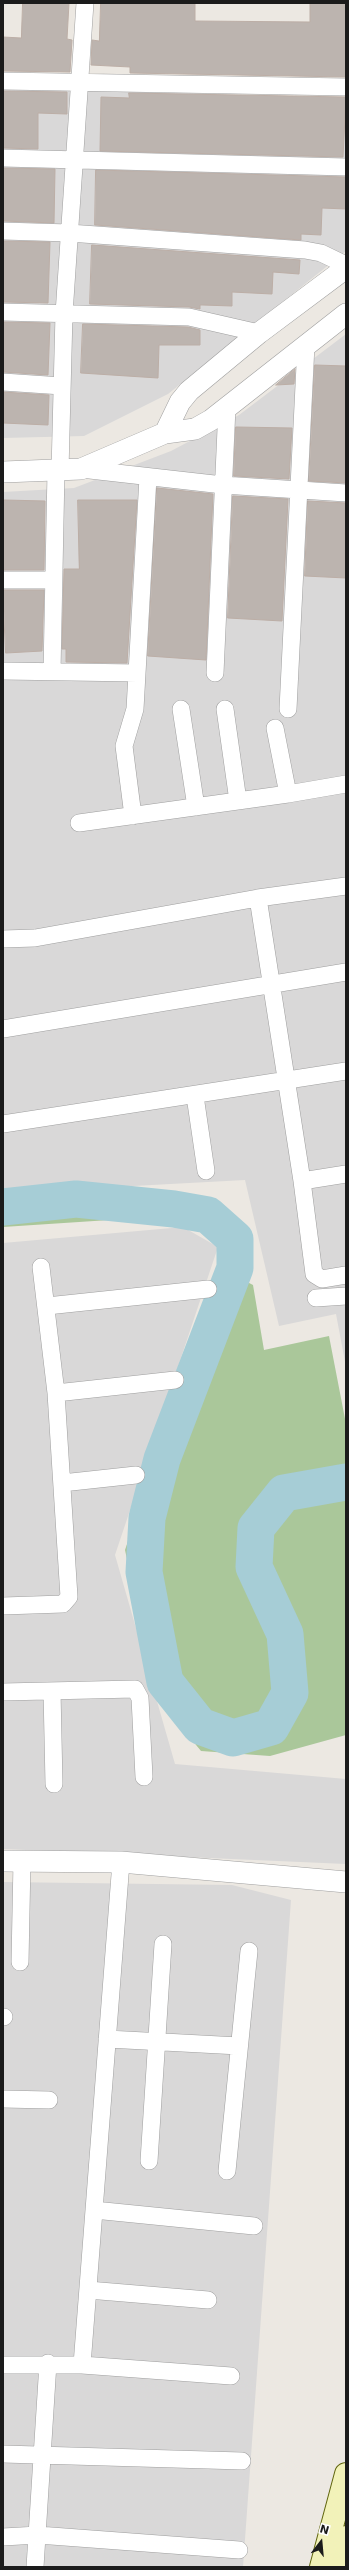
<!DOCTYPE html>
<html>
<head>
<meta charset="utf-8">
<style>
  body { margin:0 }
  #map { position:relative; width:349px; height:2570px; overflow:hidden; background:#ece8e2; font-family:"DejaVu Sans",sans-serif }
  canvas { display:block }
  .frame { position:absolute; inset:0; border:4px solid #1b1b1b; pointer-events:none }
  .north { position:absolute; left:301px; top:2522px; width:40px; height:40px; -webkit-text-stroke:3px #fff; paint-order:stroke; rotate:16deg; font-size:11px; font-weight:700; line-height:16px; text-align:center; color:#1b1b1b }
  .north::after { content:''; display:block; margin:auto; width:14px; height:18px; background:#1b1b1b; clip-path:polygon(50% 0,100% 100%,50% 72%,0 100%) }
</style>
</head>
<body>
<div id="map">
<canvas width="349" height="2570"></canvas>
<div class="frame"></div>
<div class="north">N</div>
</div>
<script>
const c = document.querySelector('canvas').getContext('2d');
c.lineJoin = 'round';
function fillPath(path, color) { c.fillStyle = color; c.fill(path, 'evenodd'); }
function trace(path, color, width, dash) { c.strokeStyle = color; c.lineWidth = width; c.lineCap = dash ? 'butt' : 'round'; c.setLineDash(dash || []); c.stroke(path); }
fillPath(new Path2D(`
  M3,88L346,98V251L168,394L84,436L3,438Z
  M346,334V1367L336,1314L279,1326L245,1180L3,1193V492L74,488L171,451L239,415Z
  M183,1227L218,1247L115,1555L175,1764L346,1779V1864L3,1849V1243Z
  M3,1882L232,1885L291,1900L243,2567H3Z`), '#d9d8d8');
fillPath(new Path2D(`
  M95,1193H187L155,1217L3,1227V1200Z
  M222,1269L253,1285L264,1350L329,1336L346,1424V1735L270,1756L201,1751L164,1706L140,1619L125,1550L201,1322Z`), '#aac79a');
trace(new Path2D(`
  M3,1207L76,1199L174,1209L208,1215L235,1239V1268L162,1459L147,1518L144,1572L165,1682L200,1726L233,1738L271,1727L290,1693L285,1634L254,1567L256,1528L284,1493L346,1482`), '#a6cdd6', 37);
const building = new Path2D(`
  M23,3H69L67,39L72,40L70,72L3,71V37L21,38Z
  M101,3H195V21L310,22V3H346V77L130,73V67L91,65L92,40L99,41Z
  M3,91L67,92V114L38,113V149L3,148Z
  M129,93L346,97L343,157L100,151L101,97L129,98Z
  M3,168L55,169L54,223L3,221Z
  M96,170L346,177V209L322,208L321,235L301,234V240L95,225Z
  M3,241L50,242L48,303L3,302Z
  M92,245L300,260L299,274L273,272L272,294L232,292V306L203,305H200V309L189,307L90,304Z
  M3,322L50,323L48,375L3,372Z
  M83,324L188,327L200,330V345H159L158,378L81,373Z
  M315,365L346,366V483L309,481Z
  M295,369L294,384L276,385Z
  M3,392L49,395L48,425L3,423Z
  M236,427L292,428L289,479L234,476Z
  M157,488L213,494L206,660L148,656Z
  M233,496L288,499L282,621L228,618Z
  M4,500L45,501L44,570H3Z
  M78,500H137L127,663L66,662V649H62L64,569H79Z
  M308,501L346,503V578L305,576Z
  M3,590H44L42,651L6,653Z`);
fillPath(building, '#bcb4af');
trace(building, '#bcaea6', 1);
const minor = new Path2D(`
  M3,81L346,87
  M3,158L346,167
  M3,231L69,233L305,250L321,253L346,265
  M3,312L189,317L259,333
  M3,382L62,386
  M81,469L223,485L346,493
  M60,471L64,314L85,3
  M3,580H53
  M3,671L137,673
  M52,671L56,471
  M215,673L227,407
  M181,709L196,807
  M225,709L238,801
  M288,709L306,345
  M275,728L288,794
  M133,816L124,746L135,709L148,477
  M79,823L288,794L346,784
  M258,898L302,1181L314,1274L322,1279L346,1275
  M3,939L35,938L258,898L346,886
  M3,1029L346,972
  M195,1096L206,1171
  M3,1124L346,1071
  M302,1181L346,1174
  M316,1298L346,1296
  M47,1306L208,1289
  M56,1393L175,1380
  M62,1483L136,1475
  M3,1606L63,1604L69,1597L56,1393L41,1267
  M52,1691L54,1784
  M3,1692L135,1689L140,1698L144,1777
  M20,1962L22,1861
  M3,2017H4
  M107,2039L239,2046
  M3,2099L49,2100
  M149,2161L163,1944
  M227,2171L249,1951
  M94,2210L254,2226
  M88,2290L208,2300
  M3,2365H82L231,2376
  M82,2365L121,1862
  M3,2454L242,2461
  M3,2537L38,2535L239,2550
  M35,2567L48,2363`);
const tertiary = new Path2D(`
  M165,433L180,402L189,391L259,333L346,268
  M3,472L81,469L165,433L195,429L211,420L346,314
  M3,1861L121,1862L346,1882`);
const secondary = new Path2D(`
  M321,2567L346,2474
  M338,2567L346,2537`);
trace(minor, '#9f9f9f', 18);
trace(tertiary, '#9f9f9f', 22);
trace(secondary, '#61660f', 24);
trace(minor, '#fff', 17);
trace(tertiary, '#fff', 21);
trace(secondary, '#f2f2b9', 22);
</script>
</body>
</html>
